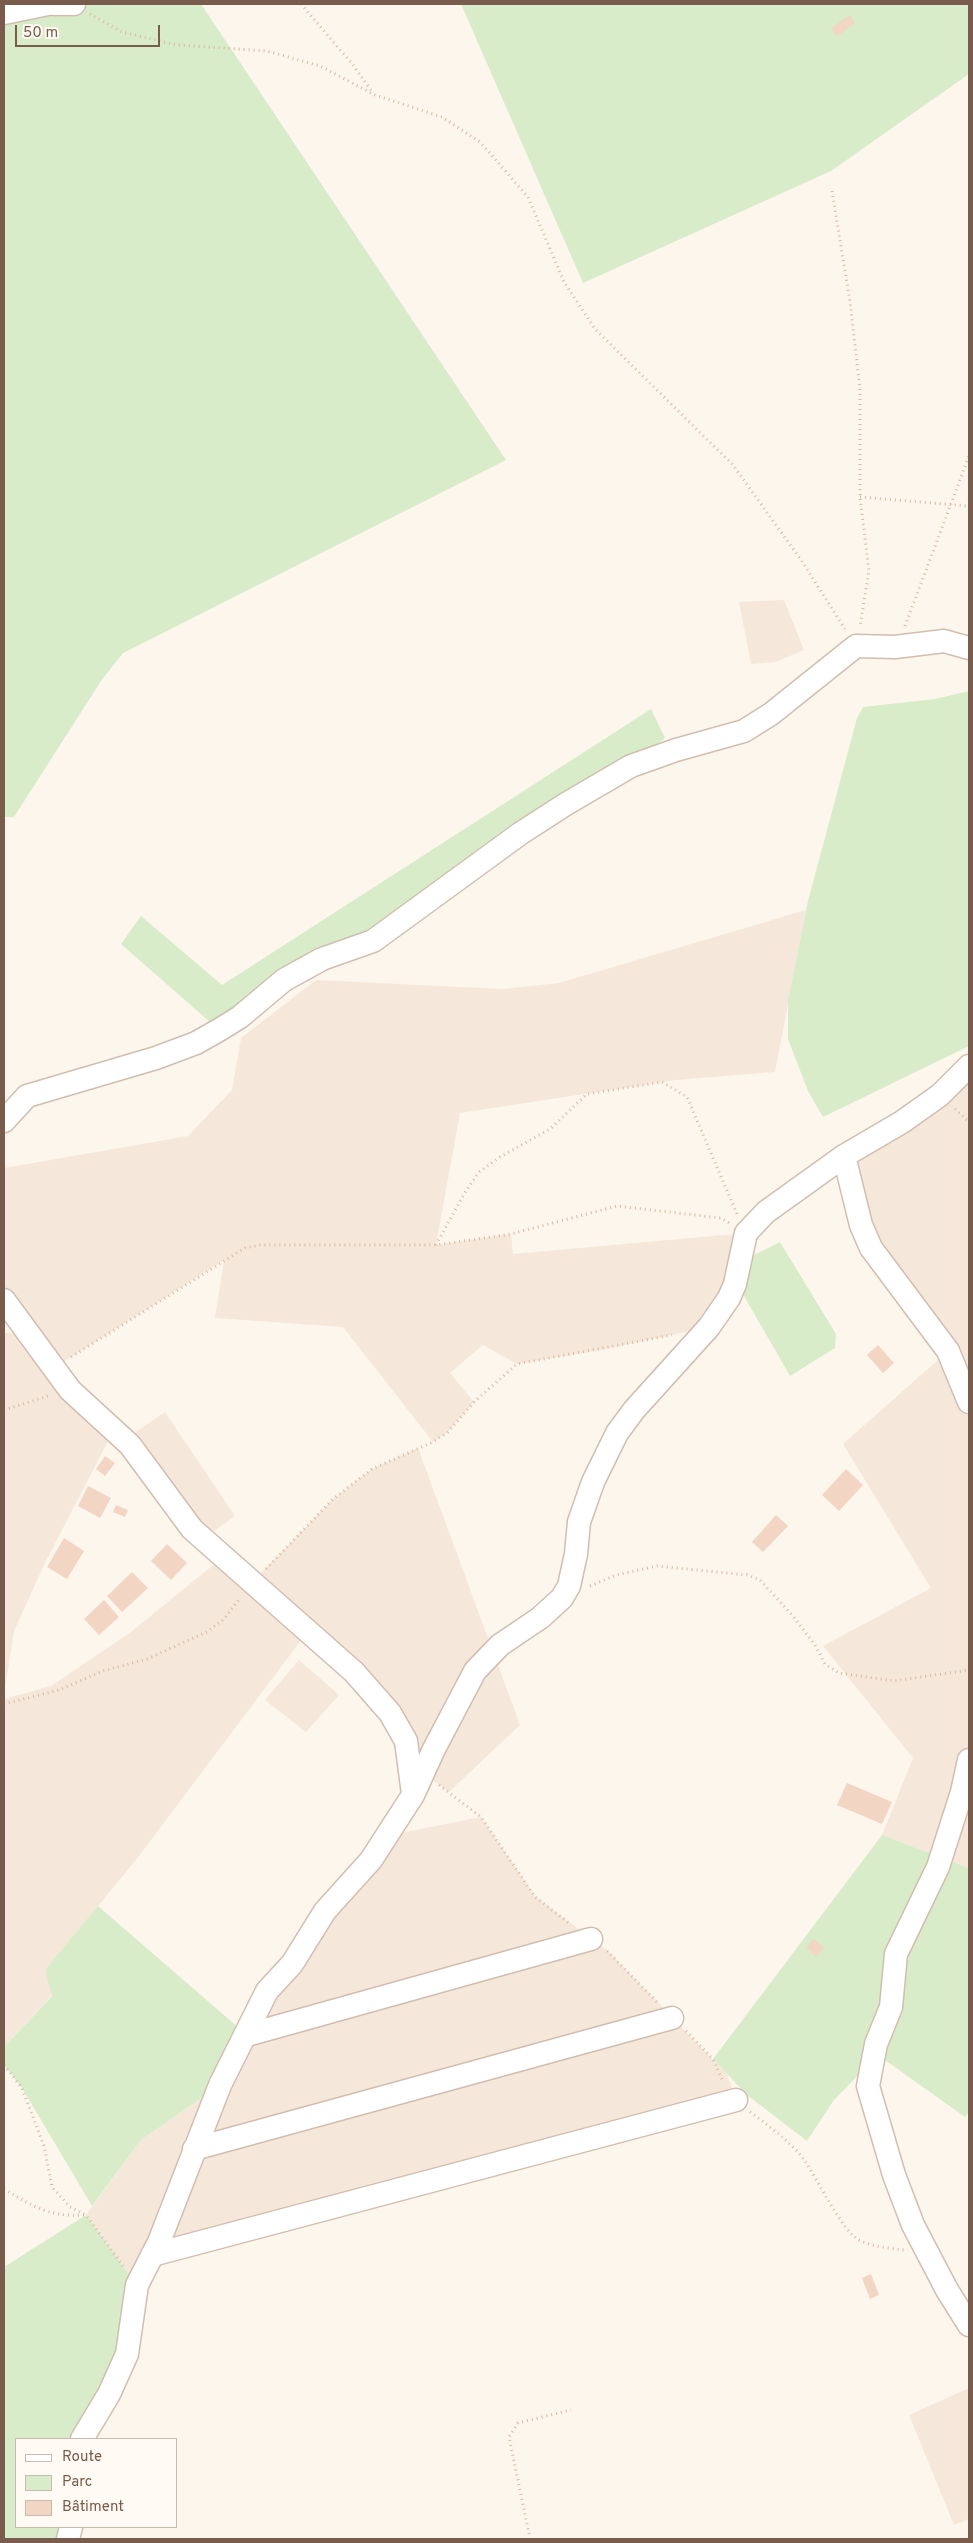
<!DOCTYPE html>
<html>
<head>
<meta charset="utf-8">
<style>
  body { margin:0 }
  #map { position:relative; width:973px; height:2543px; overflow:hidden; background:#fdf6ec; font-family:Overpass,sans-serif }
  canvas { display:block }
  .frame { position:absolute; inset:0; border:5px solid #7a5c4d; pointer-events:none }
  .legend { position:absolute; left:15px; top:2438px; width:162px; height:90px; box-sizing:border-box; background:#fffaf3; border:1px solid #cabbb1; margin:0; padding:6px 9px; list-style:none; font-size:15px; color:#7a5c4d }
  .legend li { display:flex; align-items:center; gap:10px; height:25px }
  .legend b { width:25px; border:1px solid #cabbb1 }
  .scale { position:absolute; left:15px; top:25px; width:145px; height:22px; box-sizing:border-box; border:2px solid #7a5c4d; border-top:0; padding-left:6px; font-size:15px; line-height:18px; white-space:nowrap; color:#7a5c4d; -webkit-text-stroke:4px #fffaf3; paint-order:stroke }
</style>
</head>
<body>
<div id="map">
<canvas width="973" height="2543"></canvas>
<div class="frame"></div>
<ul class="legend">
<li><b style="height:6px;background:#fff"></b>Route</li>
<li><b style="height:14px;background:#d8ecc9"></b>Parc</li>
<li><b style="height:14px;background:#f3d5c3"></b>Bâtiment</li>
</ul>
<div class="scale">50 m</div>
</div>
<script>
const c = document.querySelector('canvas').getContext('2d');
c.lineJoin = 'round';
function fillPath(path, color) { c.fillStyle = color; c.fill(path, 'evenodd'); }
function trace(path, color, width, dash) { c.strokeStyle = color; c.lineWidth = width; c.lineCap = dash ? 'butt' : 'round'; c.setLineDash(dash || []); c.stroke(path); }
fillPath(new Path2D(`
  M784,600L804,650L776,662L751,664L739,602Z
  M806,910L775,1072L676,1080L460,1113L436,1245L511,1234L513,1254L746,1233L709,1327L606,1349L517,1364L483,1345L450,1373L474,1402L448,1432L433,1442L343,1327L215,1318L224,1260L54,1368L109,1439L44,1565L14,1631L4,1695V1333L28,1332L4,1300V1168L188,1136L232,1090L241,1038L316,980L503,989L559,983Z
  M969,1066V1868L882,1835L913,1758L823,1646L931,1588L843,1444L948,1351L883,1263L844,1156Z
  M165,1412L235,1516L203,1539L124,1440Z
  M418,1448L520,1725L449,1792L422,1772L390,1713L308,1631L139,1856L46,1970L52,1995L4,2047V1699L51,1686L131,1632L223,1557L252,1582L333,1499L372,1469Z
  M299,1660L339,1695L306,1732L265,1700Z
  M481,1817L535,1896L608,1951L727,2074L736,2100L153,2255L137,2285L86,2215L141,2140L220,2085L245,2039L386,1836Z
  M969,2388V2519L954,2525L909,2415Z`), '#f5e8da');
fillPath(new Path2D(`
  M74,4H201L506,460L123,653L101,681L14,817H4V13Z
  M461,4H969V74L831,171L583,283Z
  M969,691V1046L823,1117L808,1091L788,1039V1001L808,901L857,718L863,707L935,699Z
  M651,709L665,738L631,766L219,1030L121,944L141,916L222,985Z
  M780,1242L836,1334L835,1348L790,1376L740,1289L750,1257Z
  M882,1835L969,1868V2112L965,2117L878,2055L834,2100L807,2141L747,2095L713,2059Z
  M98,1906L247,2035L220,2085L141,2140L92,2206L22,2088L4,2065V2047L52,1996L45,1970Z
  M86,2215L137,2285L127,2354L82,2439H16V2527H71L68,2539H4V2267Z`), '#d8ecc9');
fillPath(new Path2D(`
  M850,15L855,23L837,36L831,28Z
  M878,1345L894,1363L883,1373L867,1355Z
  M105,1456L115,1463L105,1476L96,1469Z
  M846,1469L863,1485L839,1511L822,1495Z
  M88,1486L111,1498L100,1518L78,1506Z
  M116,1505L128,1510L125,1517L113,1512Z
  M776,1515L788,1526L763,1552L752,1542Z
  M64,1538L84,1551L67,1579L47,1567Z
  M167,1544L187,1563L171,1580L151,1561Z
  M132,1572L148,1588L122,1612L107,1596Z
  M104,1600L119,1617L99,1635L84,1619Z
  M847,1783L892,1802L882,1824L837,1805Z
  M814,1939L824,1948L816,1957L806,1947Z
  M871,2274L879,2295L870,2299L862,2278Z`), '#f3d5c3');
const street = new Path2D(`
  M54,4H74
  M4,13L48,4
  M4,1121L27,1096L156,1058L196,1043L219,1030L240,1017L284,980L322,959L373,941L521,833L566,804L631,766L676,750L744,731L771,714L856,646L895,647L944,641L969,648
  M844,1156L861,1225L871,1248L948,1351L969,1402
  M4,1300L70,1390L130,1445L192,1529L354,1672L390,1713L406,1741L413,1794
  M969,1760L962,1792L938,1867L896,1954L891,2007L876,2044L868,2086L894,2175L913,2225L947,2290L969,2325
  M247,2035L591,1939
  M194,2149L672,2018
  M152,2255L736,2100
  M82,2439L109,2394L127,2354L137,2285L159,2242L220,2085L267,1991L292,1964L325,1911L371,1860L413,1795L434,1749L475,1671L500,1645L540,1618L562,1598L569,1586L576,1554L579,1522L593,1482L617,1433L634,1410L709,1327L729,1298L735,1284L746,1233L766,1212L844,1156L902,1122L940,1095L969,1066
  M68,2539L71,2527`);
trace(street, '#d1beb0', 25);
trace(new Path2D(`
  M301,4L353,65L373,93
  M90,14L122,32L177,45L267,51L320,66L375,95L442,117L480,142L528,197L564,282L595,329L733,465L801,560L845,629
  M832,191L850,302L860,389V497L869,571L860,626
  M860,497L969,506
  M905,626L969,456
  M955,1109L969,1122
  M436,1245L464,1194L479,1172L500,1157L550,1129L587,1094L662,1082L687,1097L737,1214
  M71,1357L245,1248L260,1245H436L511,1234L617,1206L721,1218L729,1223
  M4,1410L48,1396
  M266,1569L333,1499L372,1469L433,1442L448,1432L474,1402L517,1364L672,1335
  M590,1586L616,1575L657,1566L747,1575L760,1580L793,1616L815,1645L825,1664L839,1673L894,1681L969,1670
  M4,1704L59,1690L103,1671L147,1659L207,1632L224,1619L240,1598
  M439,1785L481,1817L535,1897L570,1924
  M607,1951L657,2002
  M686,2031L713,2059L723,2082
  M4,2065L22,2088L44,2146L52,2187L70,2207L86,2215L123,2266
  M750,2112C770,2127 790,2141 805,2161C817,2179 843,2232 859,2240C872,2247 889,2248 904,2250
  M4,2189C34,2207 49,2217 85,2215
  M530,2539L509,2437L518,2423L571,2410`), '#d9b8a5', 3, [1, 4]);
trace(street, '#fff', 22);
</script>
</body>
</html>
